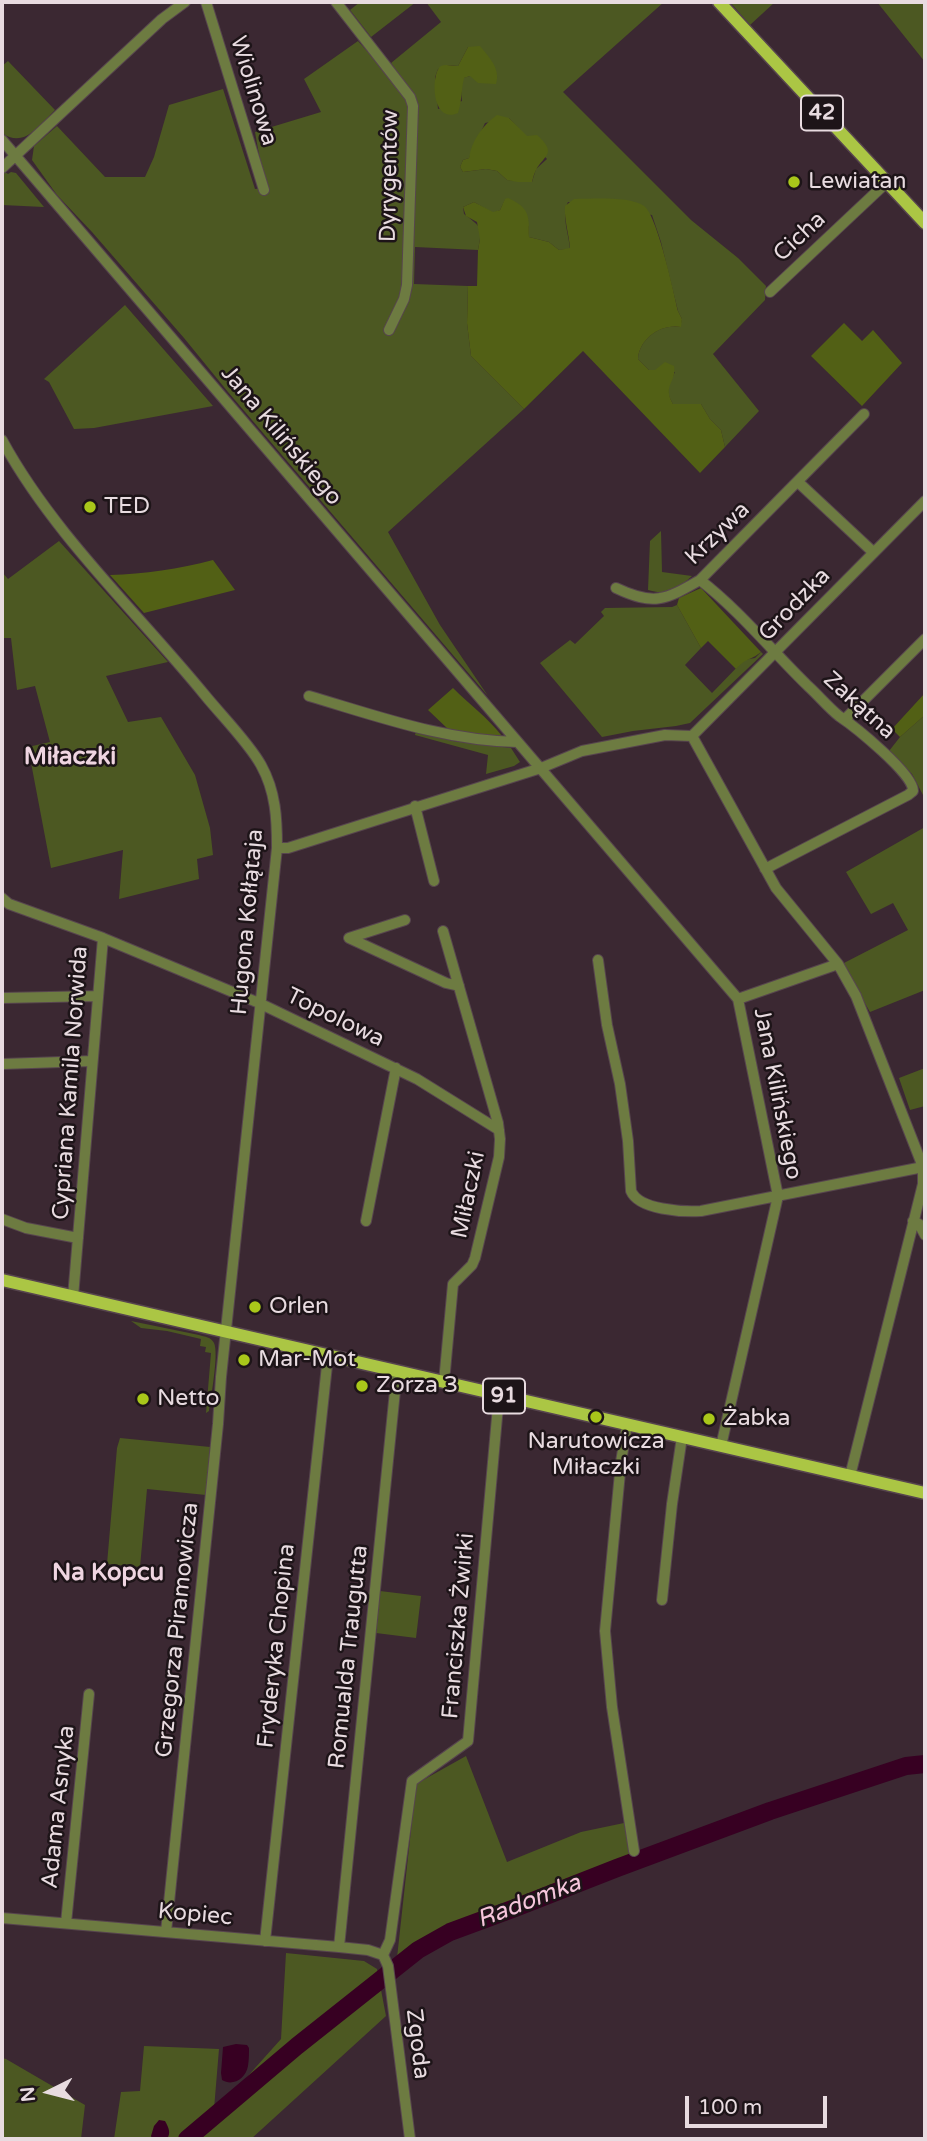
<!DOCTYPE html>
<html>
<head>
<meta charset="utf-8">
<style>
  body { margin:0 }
  #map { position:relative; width:927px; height:2141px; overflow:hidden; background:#3b2832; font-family:"Varela Round",sans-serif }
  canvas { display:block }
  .frame { position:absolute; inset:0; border:4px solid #e8dbe0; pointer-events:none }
  .north { position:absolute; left:14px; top:2057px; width:70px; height:70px; -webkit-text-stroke:5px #1d1418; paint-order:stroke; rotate:264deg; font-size:19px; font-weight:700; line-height:28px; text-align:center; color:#e8dbe0 }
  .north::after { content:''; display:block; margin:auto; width:24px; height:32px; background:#e8dbe0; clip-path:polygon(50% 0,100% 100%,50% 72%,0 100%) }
  .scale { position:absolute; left:685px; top:2096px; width:142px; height:32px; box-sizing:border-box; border:4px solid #e8dbe0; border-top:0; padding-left:9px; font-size:21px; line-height:24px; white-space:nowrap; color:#e8dbe0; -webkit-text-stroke:5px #1d1418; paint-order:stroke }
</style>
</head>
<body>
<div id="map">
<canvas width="927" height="2141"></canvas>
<div class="frame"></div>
<div class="north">N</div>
<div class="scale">100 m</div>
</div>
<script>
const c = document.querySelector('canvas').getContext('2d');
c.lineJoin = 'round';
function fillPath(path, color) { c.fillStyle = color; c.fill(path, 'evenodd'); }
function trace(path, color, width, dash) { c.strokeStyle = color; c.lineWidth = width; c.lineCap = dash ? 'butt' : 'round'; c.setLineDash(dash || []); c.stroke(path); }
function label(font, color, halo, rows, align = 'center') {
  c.font = font + ' "Varela Round",sans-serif'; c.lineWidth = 5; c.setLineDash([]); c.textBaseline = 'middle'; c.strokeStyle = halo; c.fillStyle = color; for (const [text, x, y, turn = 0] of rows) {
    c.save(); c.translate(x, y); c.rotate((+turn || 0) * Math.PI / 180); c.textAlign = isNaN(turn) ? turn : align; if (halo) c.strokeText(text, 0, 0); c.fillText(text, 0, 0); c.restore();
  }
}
fillPath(new Path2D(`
  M360,2H416L371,37L350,10Z
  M426,2H664L563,92L691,220L738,258L766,286L765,300L713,354L759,411L725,447L721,430L710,419L701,404H673C665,390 668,386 675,372L649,370L638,359C639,339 661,323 680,327L682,319L678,311L661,242L652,215L568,202C561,216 569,234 570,249L559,250L549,242L529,237V227L505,200L500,210L493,213L474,202L463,207L464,214C481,227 483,227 478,250L415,247L414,284L468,286L467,323L471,356L524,409L388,532L440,625L488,696L228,392L184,338L92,232L57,195L32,160L34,146L57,126L105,177H145L154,157L169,105L223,89L255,189L265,188L255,132L321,112L304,79L358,41L395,82L401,78L391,63L441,22ZM468,47L470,76L463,78L461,90L462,101L438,109L435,77L438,69L448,65L458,66ZM509,118L547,159L536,169L532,182L507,180L497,171L486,169L463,172L460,167L463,160L469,158L485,123Z
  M730,2H775L750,25Z
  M877,2H925V62Z
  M8,61L55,110C40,125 24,149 2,133V66Z
  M5,172L8,174L11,172L16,173L44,207L2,205V175Z
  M125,305L213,406L94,428L74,429L49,382L44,379Z
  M661,531L662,572L692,576C676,590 670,596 648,590L650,541Z
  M59,541L168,662L106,676L128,722L161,717L195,775L210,828L213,855L197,859L199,879L119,899L123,850L51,868L28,747L50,742L35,686L17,690L11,638H2V572L8,579Z
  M677,605L701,648L685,665L712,693L744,660L755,658L761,652L763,654L690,723L676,726L633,731L602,737L540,663L570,640L575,644L604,616L601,612L605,608L672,607Z
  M925,715V794L923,795L912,774L889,751L900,737Z
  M416,731L453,741L511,748L520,762L514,766L486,774L488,755L415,735Z
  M925,827V990L870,1012L842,964L908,930L893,903L871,914L846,872Z
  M925,1068V1106L910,1110L899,1078Z
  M131,1321L199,1335C205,1337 211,1337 214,1343C219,1353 211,1397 209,1411L206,1413L211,1353L205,1352L206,1347L200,1346L201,1339L167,1331L141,1328Z
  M120,1438L210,1447L206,1495L147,1489L140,1567L107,1564L117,1448Z
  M380,1591L421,1596L416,1638L376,1633Z
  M466,1756L507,1862L581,1832L624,1823L630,1855L445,1928L417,1943L397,1958L416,1784Z
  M286,1953L364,1961L377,1969L386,2016L251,2139H114L121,2092L140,2091L144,2046L219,2049L214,2109L247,2077L281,2039Z
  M2,2058L6,2059L85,2105L81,2139H2Z`), '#4c5822');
fillPath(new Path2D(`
  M480,46C489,57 501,69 496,84L478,83L470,76L464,78C461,91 462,101 458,113C430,125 431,71 441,66C446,64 453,66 458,66L468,47Z
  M497,115L509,118L527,136L537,135C558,154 544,155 536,170C534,174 533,178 532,182H518L507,180L497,171L486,169L463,172L460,167L463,160L469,158C472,140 482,126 497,115Z
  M508,198C530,208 529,216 529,237L549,242L559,250L570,248C569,234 564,220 565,206L574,199C591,199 630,196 644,206C657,215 674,293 678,311L682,319L681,327C661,323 639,339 638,359L649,370H655L665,362L674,366C677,382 662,385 673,404H701L710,419L721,430L725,447L700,473L583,351L524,409L471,356L467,323L468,286H477L478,250L480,239L477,222L466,216L463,207L474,202L493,212L500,210L505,199Z
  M844,323L862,341L873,330L902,363L862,406L811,356Z
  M213,560L235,590L144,613L110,575C144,574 179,569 213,560Z
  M701,588L761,652C750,661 747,657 736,669L708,641L701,648L677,605L679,598Z
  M453,688C469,704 488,718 502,736L476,735L449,730L428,710Z
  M925,693V715L900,737L892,729Z`), '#526015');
fillPath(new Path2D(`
  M236,2044L247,2045L249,2048C249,2053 249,2060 248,2066C246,2078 233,2087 222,2080L221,2073L223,2047Z
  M159,2120L165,2121C169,2128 171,2133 167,2139H152L151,2136L154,2126Z`), '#370022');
trace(new Path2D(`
  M187,2139L297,2046L418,1950L450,1932L515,1908L617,1868L770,1811L906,1766L925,1764`), '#370022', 18);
const minor = new Path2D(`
  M206,2L264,190
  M336,2L410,97L413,106L407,285L404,299L389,330
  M2,140L738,999L778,1196L721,1446
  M2,168L162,19L185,2
  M770,292L887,182
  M2,440C53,534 137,612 204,694C221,715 249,743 261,765C276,792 277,819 277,848L221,1377L218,1424L166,1932
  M798,482L873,552
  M700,580C740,611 772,651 808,686C818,695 828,707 839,716C854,726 914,774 913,791L908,795L765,869
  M616,588C654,606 665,600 700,580L864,414
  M309,696C377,716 446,741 517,742
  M845,719L925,639
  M692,736L776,888L838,964L856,996L923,1167V1184L850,1476
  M692,736L925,501
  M415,806L434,881
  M277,848H288L541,768L582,751L665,735L692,736
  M2,898L9,904L103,938L259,1003L417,1079L499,1130
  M405,920L349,938L446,983L459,986
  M443,931L498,1123L500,1139L499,1157L475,1258L472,1265L453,1284L444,1382
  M598,960L607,1025L620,1084L628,1141L631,1191C639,1210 683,1212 701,1211L923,1167
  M2,998L98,996
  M738,999L838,964
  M2,1064L92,1061
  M2,1219L26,1228L78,1238
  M366,1221L396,1068
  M913,1221L919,1224L925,1235
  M73,1297L103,938
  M627,1425L621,1462L605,1631L612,1707L634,1851
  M662,1600L672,1504L682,1437
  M2,1918L339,1947L368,1950L383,1955
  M66,1923L89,1694
  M265,1941L328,1356
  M339,1947L397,1371
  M383,1955L390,1940L412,1781L468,1741L499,1395
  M383,1955L388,1966L410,2139`);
const major = new Path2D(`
  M719,2L925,223
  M2,1280L925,1493`);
trace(minor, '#57454e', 12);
trace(major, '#57454e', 15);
trace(minor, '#6d7b41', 10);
trace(major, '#abc644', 12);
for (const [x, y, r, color] of [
  [794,182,7,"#a9c71a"],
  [90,507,7,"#a9c71a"],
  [255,1307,7,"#a9c71a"],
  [244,1360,7,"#a9c71a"],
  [362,1386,7,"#a9c71a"],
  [143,1399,7,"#a9c71a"],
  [596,1417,7,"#a9c71a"],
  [709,1419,7,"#a9c71a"]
]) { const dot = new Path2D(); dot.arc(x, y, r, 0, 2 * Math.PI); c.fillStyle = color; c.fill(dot); trace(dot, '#1d1418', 2.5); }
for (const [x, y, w] of [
  [822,113,42],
  [504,1396,42]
]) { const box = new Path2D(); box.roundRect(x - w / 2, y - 17.5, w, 35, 5); c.fillStyle = '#1d1418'; c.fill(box); trace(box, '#e8dbe0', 2); }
label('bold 21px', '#e8dbe0', null, [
  ["42",822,113],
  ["91",504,1396]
]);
label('23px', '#e8dbe0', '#1d1418', [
  ["Wiolinowa",253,91,73],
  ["Dyrygentów",390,176,-89],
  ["Cicha",800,237,-43],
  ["Jana Kilińskiego",281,436,50],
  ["Krzywa",718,534,-44],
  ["Grodzka",795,605,-46],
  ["Zakątna",859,706,42],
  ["Hugona Kołłątaja",248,922,-85],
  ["Topolowa",335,1018,26],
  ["Cypriana Kamila Norwida",71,1083,-86],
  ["Jana Kilińskiego",777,1094,79],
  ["Miłaczki",469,1195,-78],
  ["Franciszka Żwirki",459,1626,-85],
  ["Grzegorza Piramowicza",178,1630,-84],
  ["Fryderyka Chopina",277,1646,-84],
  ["Romualda Traugutta",349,1657,-84],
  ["Adama Asnyka",59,1807,-84],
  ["Kopiec",195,1915,5],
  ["Zgoda",417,2044,83]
]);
label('23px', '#e8dbe0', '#1d1418', [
  ["Lewiatan",808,182],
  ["TED",104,507],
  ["Orlen",269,1307],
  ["Mar-Mot",258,1360],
  ["Zorza 3",376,1386],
  ["Netto",157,1399],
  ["Żabka",723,1419],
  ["Narutowicza",596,1442,"center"],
  ["Miłaczki",596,1468,"center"]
], 'left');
label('bold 24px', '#efd5e1', '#1d1418', [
  ["Miłaczki",70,758],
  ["Na Kopcu",108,1574]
]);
label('italic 24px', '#f5c5db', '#1d1418', [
  ["Radomka",529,1902,-21]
]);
</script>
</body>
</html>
